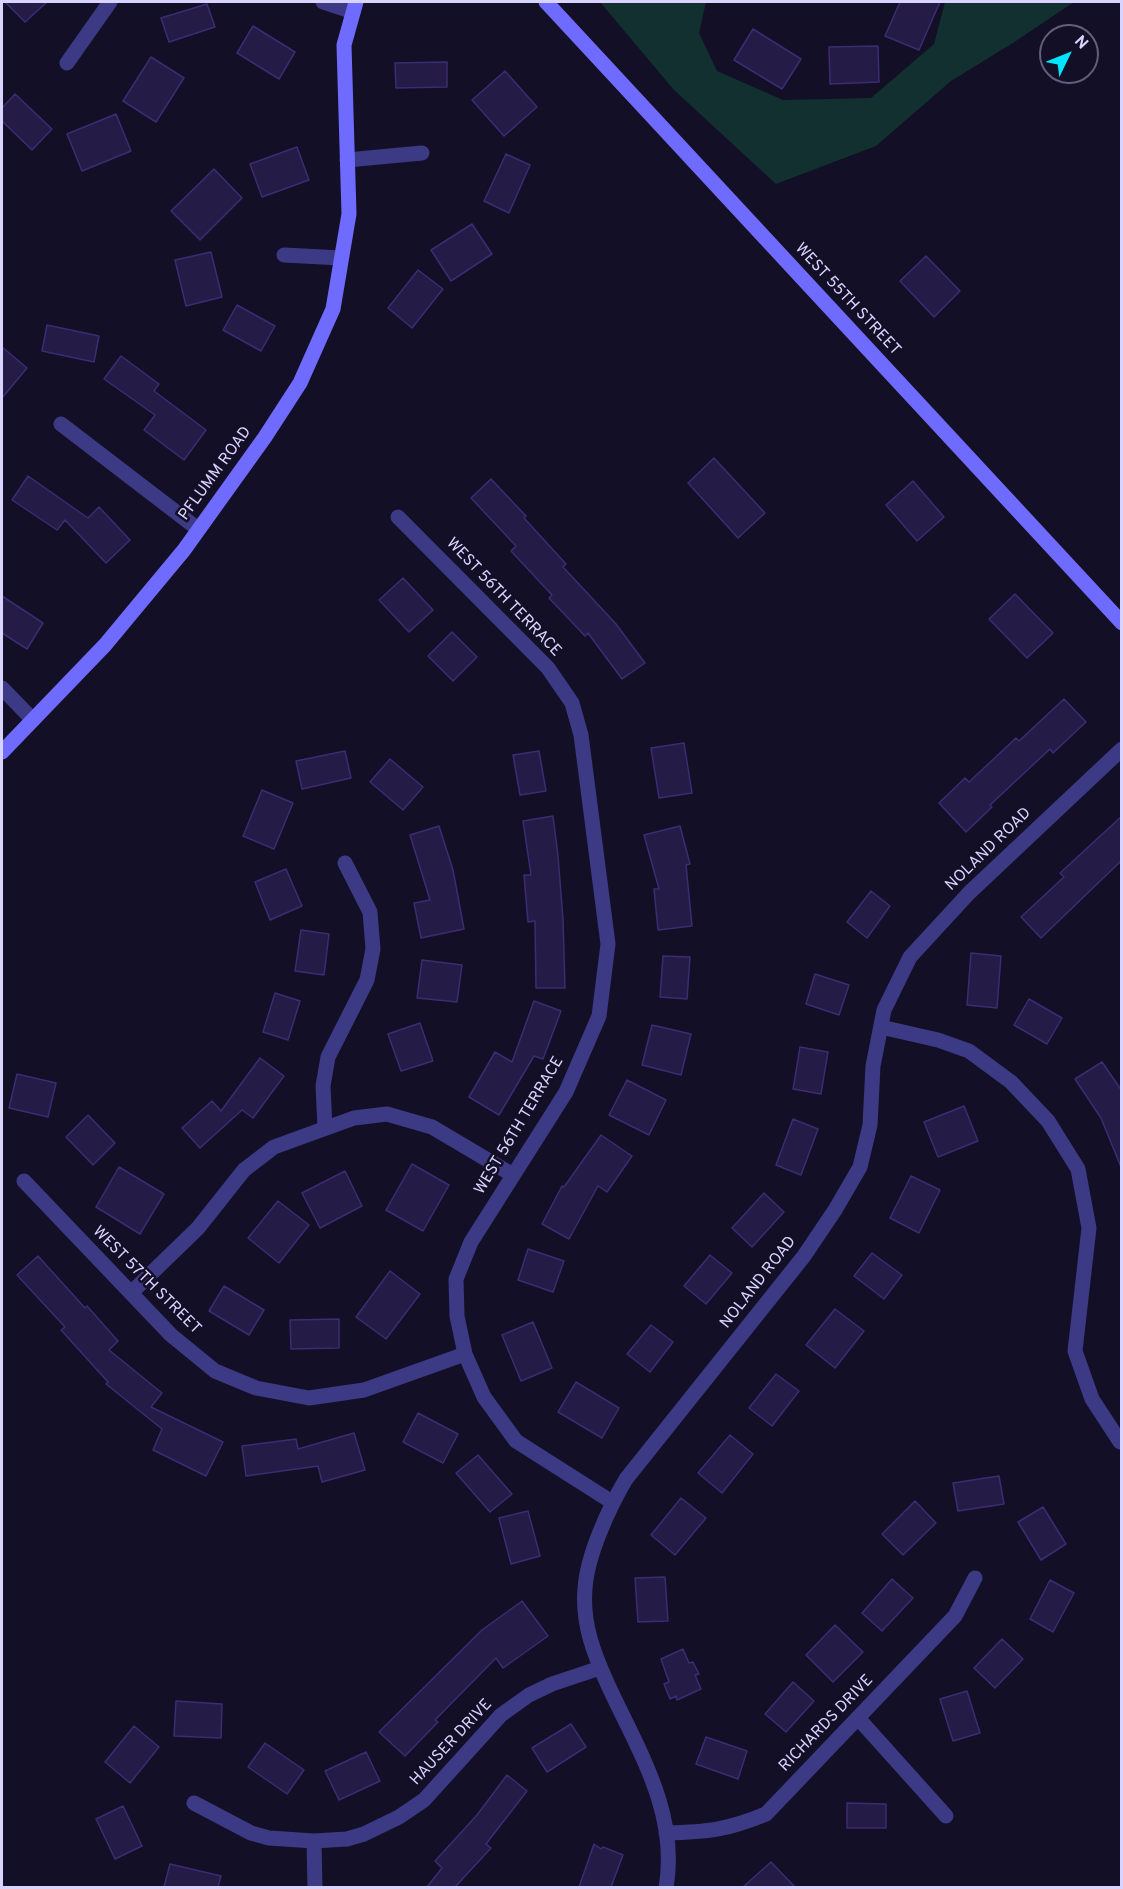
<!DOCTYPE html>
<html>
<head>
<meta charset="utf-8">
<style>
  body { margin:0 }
  #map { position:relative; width:1123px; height:1889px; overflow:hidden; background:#130f26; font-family:Overpass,sans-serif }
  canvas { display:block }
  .frame { position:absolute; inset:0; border:3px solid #d9d4ff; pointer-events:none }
  .north { position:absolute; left:1039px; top:24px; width:60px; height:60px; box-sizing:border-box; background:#130f26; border:2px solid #625e7d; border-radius:50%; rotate:47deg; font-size:16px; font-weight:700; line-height:24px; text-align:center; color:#d9d4ff }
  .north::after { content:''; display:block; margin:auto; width:21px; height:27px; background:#00e5ff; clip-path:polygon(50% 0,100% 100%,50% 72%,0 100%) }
</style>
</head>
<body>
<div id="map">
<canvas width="1123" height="1889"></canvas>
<div class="frame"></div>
<div class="north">N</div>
</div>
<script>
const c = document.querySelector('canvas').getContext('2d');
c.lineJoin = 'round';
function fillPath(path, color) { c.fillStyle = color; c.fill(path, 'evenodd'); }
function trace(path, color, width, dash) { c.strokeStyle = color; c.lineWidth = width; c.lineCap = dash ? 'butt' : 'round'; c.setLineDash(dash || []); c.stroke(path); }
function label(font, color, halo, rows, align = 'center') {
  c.font = font + ' Overpass,sans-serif'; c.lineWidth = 5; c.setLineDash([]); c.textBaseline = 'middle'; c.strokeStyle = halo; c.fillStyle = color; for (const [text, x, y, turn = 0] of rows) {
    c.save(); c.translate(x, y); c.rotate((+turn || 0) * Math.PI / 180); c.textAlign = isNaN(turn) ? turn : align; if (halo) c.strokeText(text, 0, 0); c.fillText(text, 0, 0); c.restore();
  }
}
fillPath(new Path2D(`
  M600,2H706L699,33L717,71L783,100L871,98L934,44L945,2H1074L1013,43L951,81L876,146L776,184L674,90Z`), '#12302f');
const building = new Path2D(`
  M5,2H47L25,22Z
  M900,2H940L919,50L885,36Z
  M207,4L215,27L169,42L161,18Z
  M253,26L295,52L279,79L237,53Z
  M753,29L801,59L782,89L734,60Z
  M878,46L879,82L830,84L829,47Z
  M151,57L184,78L156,122L123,101Z
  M447,62V87L396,88L395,63Z
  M505,71L537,107L504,136L472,100Z
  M15,94L52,129L32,150L2,121V108Z
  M116,114L131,151L82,171L67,134Z
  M297,147L309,180L262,197L250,164Z
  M506,154L530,165L509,213L484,201Z
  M214,169L242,198L200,240L171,211Z
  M472,224L492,254L451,281L431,250Z
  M211,252L222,297L186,306L175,260Z
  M926,256L960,291L934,317L900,281Z
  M418,270L443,289L412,328L388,308Z
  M237,305L275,326L261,351L223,330Z
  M47,325L99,336L94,362L42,351Z
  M2,347L27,368L2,398Z
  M121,356L159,384L154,391L206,430L184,460L144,430L155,415L104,379Z
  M714,458L765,513L738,538L688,483Z
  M28,476L88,518L99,507L130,540L106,563L65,520L57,530L12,500Z
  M491,479L526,516L524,518L566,564L563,567L616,624L645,663L622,679L588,633L585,636L549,598L552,595L511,551L516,546L471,498Z
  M913,481L944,517L917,541L886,505Z
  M403,578L433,610L409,632L379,600Z
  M1015,594L1053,633L1027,658L989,619Z
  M2,596L43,623L27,649L2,633Z
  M452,632L477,657L453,681L428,656Z
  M1064,699L1086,722L1053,753L1050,749L990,805L992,807L966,832L939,803L965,778L969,782L1016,738L1019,741Z
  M684,743L692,793L659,798L651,748Z
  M345,751L351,778L302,789L296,761Z
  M539,751L546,791L520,795L513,755Z
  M390,759L423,787L403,810L370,782Z
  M262,790L293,803L274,849L243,836Z
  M553,816L558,856L563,919L565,988H536L535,921L528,922L524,875H531L523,821Z
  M1122,816V860L1041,938L1021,917L1064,877L1060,873Z
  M439,826L453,870L464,929L421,938L414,903L430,900L410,835Z
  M680,826L690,864L686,865L692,926L658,930L654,889H659L644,835Z
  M286,869L302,906L270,920L255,882Z
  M871,891L890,906L867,938L847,922Z
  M301,930L329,934L324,975L295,971Z
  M971,953L1001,956L997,1008L967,1005Z
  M663,956L690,957L687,999L660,997Z
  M422,960L462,965L457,1002L417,998Z
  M815,974L849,985L839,1015L806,1004Z
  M275,993L300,1001L288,1040L263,1032Z
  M1029,999L1062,1018L1047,1044L1014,1025Z
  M534,1001L561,1011L543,1059L534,1056L499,1115L469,1097L495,1052L512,1062Z
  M420,1023L433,1061L401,1071L388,1034Z
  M652,1025L691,1034L681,1075L642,1065Z
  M800,1047L828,1052L821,1094L793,1089Z
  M260,1058L284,1076L253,1118L242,1110L200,1148L182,1128L212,1101L221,1111Z
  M1102,1062L1122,1091L1121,1167L1101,1118L1075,1079Z
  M17,1074L56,1083L48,1117L9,1108Z
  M627,1080L666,1100L649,1135L609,1115Z
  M964,1106L978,1141L938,1157L924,1122Z
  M88,1115L115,1143L93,1165L66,1137Z
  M793,1119L818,1129L801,1175L776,1165Z
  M601,1135L632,1156L607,1192L598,1186L569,1239L542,1224L562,1186L564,1187Z
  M412,1164L449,1185L423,1231L386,1210Z
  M119,1167L164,1194L140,1234L96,1207Z
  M345,1171L362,1206L320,1228L302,1193Z
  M911,1176L940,1190L919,1233L890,1218Z
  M764,1193L784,1212L752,1247L732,1228Z
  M278,1201L309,1225L279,1263L248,1238Z
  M528,1249L564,1261L553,1292L518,1280Z
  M872,1253L902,1275L884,1299L854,1276Z
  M710,1255L732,1273L706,1304L684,1286Z
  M38,1256L85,1308L87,1306L118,1341L109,1350L162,1393L151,1407L223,1442L206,1476L153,1450L162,1429L106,1384L108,1382L61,1330L65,1327L17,1275Z
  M390,1271L420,1294L386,1339L356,1317Z
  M224,1286L264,1310L249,1335L209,1311Z
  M835,1309L864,1331L835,1368L806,1345Z
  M339,1319V1348L291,1349L290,1320Z
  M533,1322L552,1368L521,1381L502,1335Z
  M651,1325L673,1342L650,1372L627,1354Z
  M776,1374L799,1391L772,1426L749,1408Z
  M576,1382L619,1408L602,1438L558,1412Z
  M418,1413L458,1434L443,1463L403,1442Z
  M354,1433L365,1470L322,1482L318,1466L246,1476L242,1446L296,1439L298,1449Z
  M730,1435L753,1454L722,1493L698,1473Z
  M478,1455L512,1494L490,1512L456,1473Z
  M999,1476L1004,1504L958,1511L953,1483Z
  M681,1498L706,1518L675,1555L651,1535Z
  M915,1501L936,1523L903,1555L882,1534Z
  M1043,1507L1066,1544L1041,1560L1018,1522Z
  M528,1511L540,1556L511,1564L499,1518Z
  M665,1577L668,1621L638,1622L635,1578Z
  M892,1579L913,1598L882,1631L862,1613Z
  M1050,1580L1074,1593L1053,1632L1030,1619Z
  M522,1601L548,1636L503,1668L496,1658L435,1720L438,1722L405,1756L379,1732L482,1630Z
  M835,1625L863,1652L833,1682L806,1655Z
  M1002,1639L1023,1659L995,1688L974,1668Z
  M683,1649L689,1663L693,1662L699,1674L695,1675L701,1689L677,1700L676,1696L670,1699L664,1684L669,1682L661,1659Z
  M793,1682L814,1701L786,1732L765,1714Z
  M967,1691L980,1733L953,1741L940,1699Z
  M176,1701L222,1704L221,1738L174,1736Z
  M571,1724L586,1747L547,1772L532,1748Z
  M134,1726L159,1747L130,1783L105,1762Z
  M706,1737L747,1751L738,1779L696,1764Z
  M265,1743L304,1770L287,1794L248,1767Z
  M366,1752L380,1781L339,1800L325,1771Z
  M507,1775L527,1791L486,1844L491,1848L455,1887H427L442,1868L435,1861L477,1815Z
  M847,1803L886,1804V1828H847Z
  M123,1806L142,1846L115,1859L96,1819Z
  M594,1844L601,1849L603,1847L623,1855L611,1887H579Z
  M771,1862L795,1887H743Z
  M170,1864L221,1876L218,1887H164Z`);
fillPath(building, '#241b47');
trace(building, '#3b2d73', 1.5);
trace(new Path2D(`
  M323,2L353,12
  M67,63L110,2
  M347,160L422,153
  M284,255L341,258
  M61,424L198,529
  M398,517L548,668L572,703L581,735L608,944L599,1016L566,1092L471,1242L456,1279L457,1316L465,1354L484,1397L516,1441L612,1502
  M2,688L33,720
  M881,1027L938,1040L969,1051L1011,1082L1048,1121L1078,1169L1089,1228L1075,1351L1092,1399L1120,1442
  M325,1128L323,1086L328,1057L367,980L373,949L370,912L345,863
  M24,1181L171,1335L215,1371L256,1388L309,1398L364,1390L465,1354
  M131,1293L198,1228L244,1170L274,1147L354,1118L387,1114L432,1127L513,1175
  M858,1718L946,1816
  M194,1803L251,1833L269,1838L314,1841L347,1839L364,1834L399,1817L424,1800L501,1715L529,1695L552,1684L600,1668
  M666,1833C708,1832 727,1830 766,1814L955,1616L975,1578
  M314,1841L315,1888
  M666,1888C679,1813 638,1750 608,1685C594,1654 582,1624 585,1589C587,1555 609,1508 626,1479L804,1256L835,1210L860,1167L870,1125L873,1066L884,1010L910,957L969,893L1122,749`), '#3d3a85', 15);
trace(new Path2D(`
  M546,2L1122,623
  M2,752L105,645L184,550L265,437L300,383L333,309L349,214L344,45L356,2`), '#6f6bff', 15);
label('16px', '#d9d4ff', '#130f26', [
  ["WEST 55TH STREET",847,300,47],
  ["PFLUMM ROAD",216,474,-54],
  ["WEST 56TH TERRACE",503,598,46],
  ["NOLAND ROAD",989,850,-44],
  ["WEST 56TH TERRACE",520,1126,-59],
  ["WEST 57TH STREET",146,1281,45],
  ["NOLAND ROAD",759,1283,-52],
  ["RICHARDS DRIVE",827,1724,-46],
  ["HAUSER DRIVE",452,1743,-47]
]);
</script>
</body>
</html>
